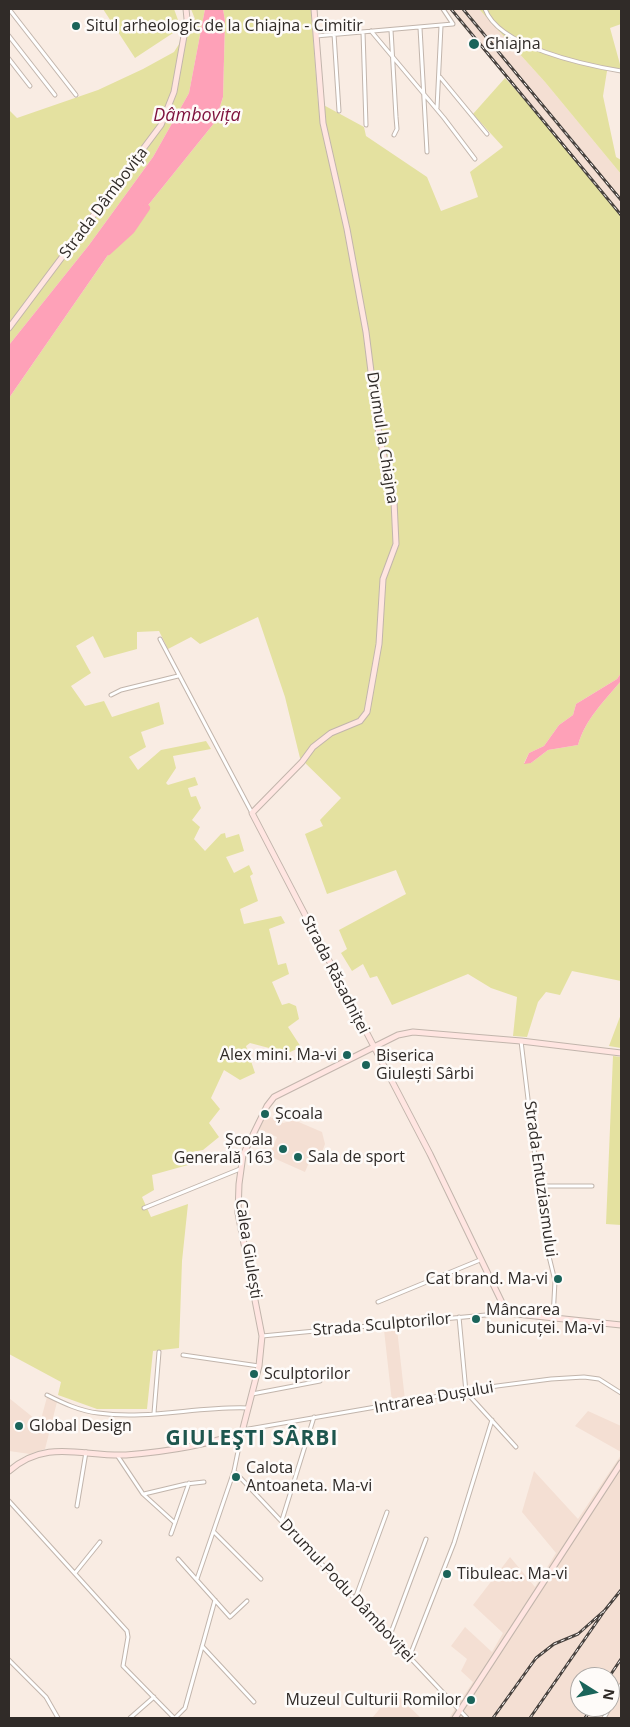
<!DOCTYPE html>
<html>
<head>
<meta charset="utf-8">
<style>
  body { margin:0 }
  #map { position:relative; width:630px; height:1727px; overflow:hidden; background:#f9ece3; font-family:"Open Sans",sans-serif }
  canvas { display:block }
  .frame { position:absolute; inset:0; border:10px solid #302b28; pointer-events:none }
  .north { position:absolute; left:570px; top:1667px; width:50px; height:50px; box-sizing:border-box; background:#fefbf9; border:1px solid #aca8a5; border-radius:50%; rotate:100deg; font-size:14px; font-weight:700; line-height:20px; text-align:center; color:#302b28 }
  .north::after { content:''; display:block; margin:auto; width:18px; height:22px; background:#1a645a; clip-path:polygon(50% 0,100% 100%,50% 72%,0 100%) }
</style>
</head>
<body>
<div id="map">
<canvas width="630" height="1727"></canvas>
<div class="frame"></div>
<div class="north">N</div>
</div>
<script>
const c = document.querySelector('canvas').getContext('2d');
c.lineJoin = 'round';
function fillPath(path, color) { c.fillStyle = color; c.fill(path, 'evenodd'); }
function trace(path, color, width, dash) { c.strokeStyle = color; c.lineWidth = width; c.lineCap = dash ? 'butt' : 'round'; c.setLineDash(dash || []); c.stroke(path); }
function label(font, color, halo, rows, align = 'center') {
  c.font = font + ' "Open Sans",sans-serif'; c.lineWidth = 5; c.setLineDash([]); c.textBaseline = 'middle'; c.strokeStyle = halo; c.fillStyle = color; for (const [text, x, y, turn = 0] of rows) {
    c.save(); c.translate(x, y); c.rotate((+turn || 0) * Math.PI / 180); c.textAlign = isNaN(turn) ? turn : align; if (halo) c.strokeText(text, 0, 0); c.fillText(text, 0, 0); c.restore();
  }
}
fillPath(new Path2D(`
  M449,9H479L545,82L621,174V213Z
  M266,1115L283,1123L294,1120L322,1132L325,1144L319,1160L317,1162L310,1160L305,1172L269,1156L277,1137L259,1129Z
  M397,1329L405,1400L392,1402L384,1330Z
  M47,1397L57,1402L45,1449L30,1454L9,1451V1398L40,1423Z
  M588,1411L621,1426V1452L575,1426Z
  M621,1455V1718H449L473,1682L461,1671L467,1659L451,1646L465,1627L492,1652L503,1633L473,1605L510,1557L535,1587L556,1553L522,1512L534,1471L578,1519ZM580,1677H610V1707H580Z
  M394,1692L421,1718H372Z`), '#f4dfd3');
fillPath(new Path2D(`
  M103,9H174L178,20L173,33L135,58Z
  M191,9H205L189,93L153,157L89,245L9,345V110L17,118L98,90L143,69L174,52L195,19Z
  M223,9H311L318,102L364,127L366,136L427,177L441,211L478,197L470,172L503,147L473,114L505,78L543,120L621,213V673L617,679L576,704L573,715L559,725L544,746L529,753L524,763H531L548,750L578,745C585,720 604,701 621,681V981L572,971L560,995L546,992L538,1002L527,1037L513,1036L517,997L491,988L468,974L392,1005L377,976L370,978L363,964L352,971L341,953L347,949L339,930L406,894L396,870L327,894L305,834L323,826L320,820L341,798L300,758L285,697L258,617L200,644L191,637L168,649L159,631L137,632V649L104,658L93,636L76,646L91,673L71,686L85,706L104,701L112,717L159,702L164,724L141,732L146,747L129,757L138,770L161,750L206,741L211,749L173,756L176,768L166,783L168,785L195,777L198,785L188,788L191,797L196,796L201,808L192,820L200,827L194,839L205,851L221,834L225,833L226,838L239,834L244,851L226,857L234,873L249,865L253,874L250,876L258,901L240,909L244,924L281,916L285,923L269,929L278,965L286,963L289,974L272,982L282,1005L289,1003L296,1006L299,1019L288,1027L301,1047L288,1053L250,1043L246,1046L255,1073L240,1080L224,1070L211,1098L220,1109L209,1123L219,1137L203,1150L186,1153L188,1165L152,1175L154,1190L142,1197L151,1217L188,1204L182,1261L179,1348L153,1351L147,1409H97L58,1395L61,1382L9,1354V398L108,255L215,122L223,97L225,21Z
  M479,9H621V24L610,28L621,68L607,71L603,96L616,157L621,160V174L545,82Z
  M621,1014V1048L609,1046Z
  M613,1056L621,1057V1225L606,1224Z`), '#e4e1a0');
fillPath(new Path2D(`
  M205,9H223L225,21L223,97L215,122L108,255L9,398V345L89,245L153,157L189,93Z
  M621,673V681C604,701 585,720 578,745L548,750L531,763L524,764L529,753L544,746L559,725L573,715L576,704L617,679Z`), '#fea1b8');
trace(new Path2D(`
  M108,251L131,230L146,208`), '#fea1b8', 8);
const street = new Path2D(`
  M9,9L76,95
  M485,9C499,47 585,65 621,71
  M420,28L427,152
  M391,30L396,117L397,129L394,135
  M371,31L444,118L475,159
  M363,32L366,125
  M334,34L339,111
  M9,36L55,95
  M316,36L453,24L443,9
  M9,59L30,86
  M440,77L487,134
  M437,108L441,26
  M160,639L252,813
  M111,695L121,690L178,676
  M521,1041L545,1240L555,1281L553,1318
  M539,1186H592
  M144,1208L240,1169
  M378,1302L480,1260
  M459,1317L466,1392L516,1447
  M262,1336L507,1313
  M183,1355L259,1366
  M252,1394L320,1381
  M47,1395C63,1403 80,1411 98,1413C148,1420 198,1406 248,1408
  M154,1413L159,1352
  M243,1430L497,1386L551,1379L584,1377L599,1379L621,1393
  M117,1455L143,1494L175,1523
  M234,1471L467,1718
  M144,1494L186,1484L204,1482
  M9,1501L127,1631L128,1637L123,1666L174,1718
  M77,1506L86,1452
  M282,1520L314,1417
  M214,1532L261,1579
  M171,1534L189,1483
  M178,1559L230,1617L247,1601
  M75,1573L100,1542
  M197,1579L234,1471L242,1432
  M355,1599L387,1512
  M389,1638L426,1539
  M202,1646L254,1702
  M409,1658L454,1543L492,1420
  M9,1660L46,1697L58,1718
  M610,1707L621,1685
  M130,1718L154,1697
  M175,1718L185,1708L215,1600
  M604,1718L610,1707`);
const secondary = new Path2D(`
  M314,9L323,123L347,229L366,332L379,435L394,501L396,544L383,579L379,644L367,712L360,721L331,733L313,747L302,762L252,813L430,1154L507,1313L621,1325
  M9,328L161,125L174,92L187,19L186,9
  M9,1471C47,1438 83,1457 126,1455C162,1452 209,1445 242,1432L259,1366L262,1336L238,1213L239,1184L243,1155L267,1106L274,1097L398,1035L413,1032L521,1041L621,1053
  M455,1718L621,1463`);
trace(street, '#c2b5ac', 5);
trace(secondary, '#c2b5ac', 7);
trace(street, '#fff', 3);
trace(secondary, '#ffe5e1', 5);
const rail = new Path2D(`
  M451,9L621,215
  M463,9L621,200
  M609,1677L621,1659
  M493,1718L536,1658L554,1644L578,1634L605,1610
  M530,1718L605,1610L621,1590
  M585,1718L593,1707`);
trace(rail, '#49433f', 3);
trace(rail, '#fefbf9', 1, [4]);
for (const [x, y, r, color] of [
  [76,26,5,"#1a645a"],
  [474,44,6,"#1a645a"],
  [347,1055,5,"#1a645a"],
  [366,1065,5,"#1a645a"],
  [265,1114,5,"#1a645a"],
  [283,1149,5,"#1a645a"],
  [298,1157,5,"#1a645a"],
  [558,1279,5,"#1a645a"],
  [476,1319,5,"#1a645a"],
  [254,1374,5,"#1a645a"],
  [19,1426,5,"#1a645a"],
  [236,1477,5,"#1a645a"],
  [447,1574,5,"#1a645a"],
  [471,1700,5,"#1a645a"]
]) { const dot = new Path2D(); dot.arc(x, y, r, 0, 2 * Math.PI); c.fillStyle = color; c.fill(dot); trace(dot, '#fefbf9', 2); }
label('16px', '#302b28', '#fefbf9', [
  ["Situl arheologic de la Chiajna - Cimitir",86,26],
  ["Chiajna",485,44],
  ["Alex mini. Ma-vi",337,1055,"right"],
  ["Biserica",376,1056],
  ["Giulești Sârbi",376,1074],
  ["Școala",275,1114],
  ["Școala",273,1140,"right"],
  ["Generală 163",273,1158,"right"],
  ["Sala de sport",308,1157],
  ["Cat brand. Ma-vi",548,1279,"right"],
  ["Mâncarea",486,1310],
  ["bunicuței. Ma-vi",486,1328],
  ["Sculptorilor",264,1374],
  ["Global Design",29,1426],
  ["Calota",246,1468],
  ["Antoaneta. Ma-vi",246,1486],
  ["Tibuleac. Ma-vi",457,1574],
  ["Muzeul Culturii Romilor",461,1700,"right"]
], 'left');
label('16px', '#302b28', '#fefbf9', [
  ["Strada Dâmbovița",104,203,-53],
  ["Drumul la Chiajna",382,438,81],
  ["Strada Răsadniței",335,975,63],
  ["Strada Entuziasmului",540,1179,82],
  ["Calea Giulești",248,1249,81],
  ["Strada Sculptorilor",382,1325,-5],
  ["Intrarea Dușului",434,1398,-10],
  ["Drumul Podu Dâmboviței",347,1591,47]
]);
label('italic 18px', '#7e123d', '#fefbf9', [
  ["Dâmbovița",197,116]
]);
c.letterSpacing = '1px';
label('bold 21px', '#1e564e', '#fefbf9', [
  ["GIULEŞTI SÂRBI",252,1439]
]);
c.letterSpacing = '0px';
</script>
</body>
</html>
